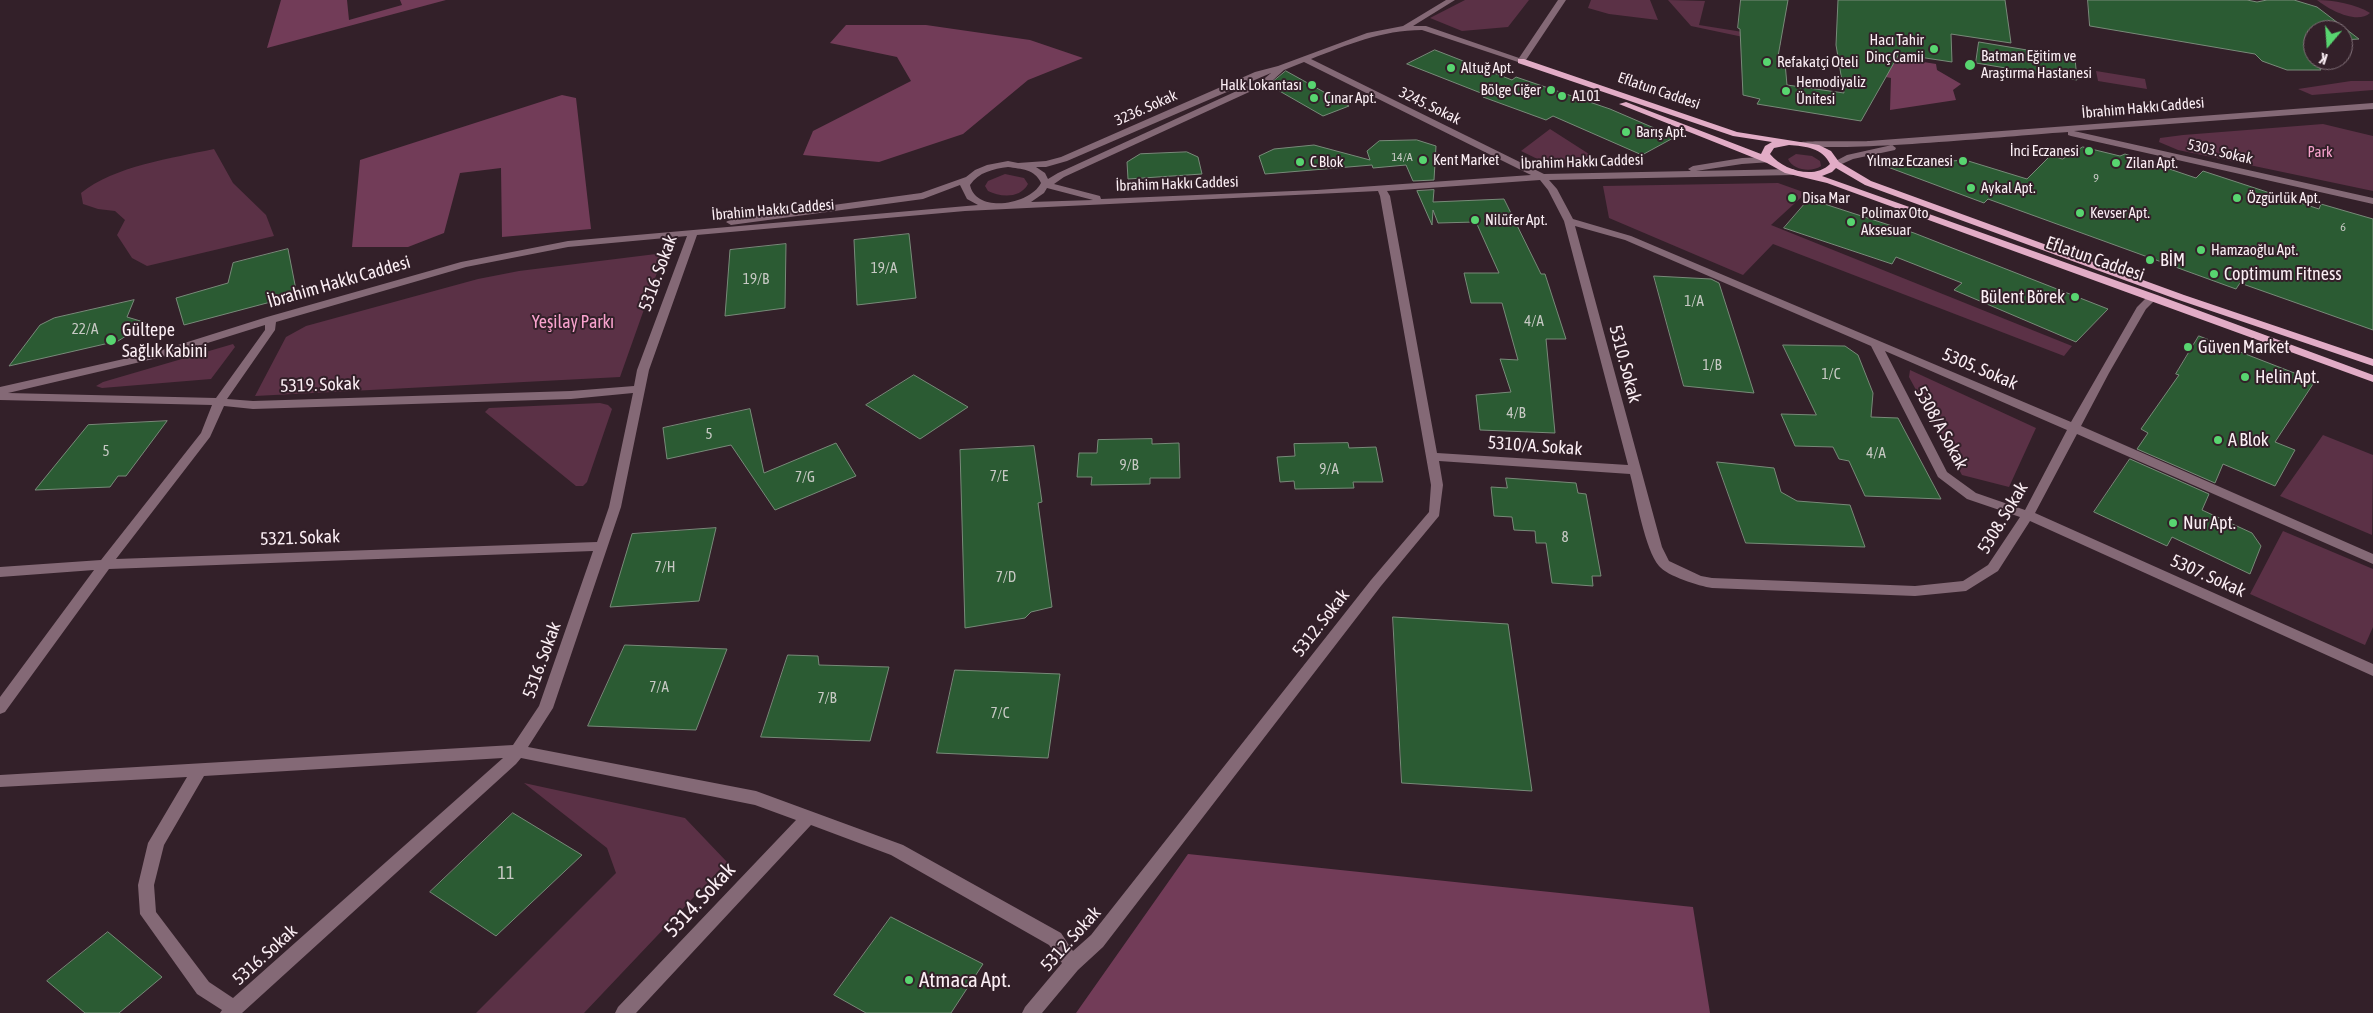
<!DOCTYPE html>
<html>
<head>
<meta charset="utf-8">
<style>
  body { margin:0 }
  #map { position:relative; width:2373px; height:1013px; overflow:hidden; background:#332029; font-family:"Asap Condensed",sans-serif }
  canvas { display:block }
  .north { position:absolute; left:2303px; top:20px; width:50px; height:50px; box-sizing:border-box; background:#332029; border:1px solid #83727a; border-radius:50%; rotate:198deg; font-size:14px; font-weight:700; line-height:20px; text-align:center; color:#fbeef4 }
  .north::after { content:''; display:block; margin:auto; width:18px; height:22px; background:#58d570; clip-path:polygon(50% 0,100% 100%,50% 72%,0 100%) }
</style>
</head>
<body>
<div id="map">
<canvas width="2373" height="1013"></canvas>
<div class="north">K</div>
</div>
<script>
const c = document.querySelector('canvas').getContext('2d');
c.lineJoin = 'round';
function fillPath(path, color) { c.fillStyle = color; c.fill(path, 'evenodd'); }
function trace(path, color, width, dash) { c.strokeStyle = color; c.lineWidth = width; c.lineCap = dash ? 'butt' : 'round'; c.setLineDash(dash || []); c.stroke(path); }
function label(font, color, halo, rows, align = 'center') {
  c.font = font + ' "Asap Condensed",sans-serif'; c.lineWidth = 4; c.setLineDash([]); c.textBaseline = 'middle'; c.strokeStyle = halo; c.fillStyle = color; for (const [text, x, y, turn = 0] of rows) {
    c.save(); c.translate(x, y); c.rotate((+turn || 0) * Math.PI / 180); c.textAlign = isNaN(turn) ? turn : align; if (halo) c.strokeText(text, 0, 0); c.fillText(text, 0, 0); c.restore();
  }
}
fillPath(new Path2D(`
  M1465,0H1529L1508,27L1462,31L1430,18Z
  M1591,0H1650L1658,20L1609,14L1588,8Z
  M1668,0L1705,1L1699,25L1780,38L1781,45L1691,26Z
  M2317,0C2333,0 2356,4 2370,13C2357,25 2328,9 2317,0Z
  M2096,71L2145,79L2147,89L2098,81Z
  M2351,81H2373V90L2312,95L2298,89Z
  M2323,124L2373,136V191L2178,150L2159,142L2160,138L2183,135Z
  M1550,129L1603,163L1554,167L1521,151Z
  M214,149L233,183L266,215L274,236L147,266L132,258L117,235L125,220L115,211L98,209L83,204L81,193C114,166 173,158 214,149Z
  M1796,154L1812,156L1820,161L1821,166C1811,173 1793,170 1788,159Z
  M1005,174L1024,178L1028,184C1020,199 1000,197 988,191L985,186L988,181Z
  M1778,183L1806,193L1771,225L2072,346L2064,356L1773,244L1743,275L1609,218L1603,186Z
  M664,253L620,377L255,396L286,337L306,326L478,279L519,271Z
  M233,344L235,347L211,379L102,388L96,386L103,382Z
  M1910,370L2036,428L2009,487L1962,475L1909,377Z
  M600,403L608,405L612,409L587,482L583,486H576L485,412L489,408Z
  M2323,435L2373,455L2372,535L2280,496Z
  M2283,531L2373,569V627L2365,645L2250,594Z
  M524,783L685,818L727,862L584,1013H476L616,873L607,848Z`), '#5b3146');
fillPath(new Path2D(`
  M281,0H347L349,20L402,5L400,0H446L267,48Z
  M846,25H926L1030,40L1083,58L1028,80L963,134L879,162L803,155L813,131L911,81L897,57L830,43Z
  M1838,48L1936,64L1937,70L1961,84L1953,90L1956,100L1890,110L1891,78L1839,68Z
  M562,95L576,98L591,229L502,237L501,168L460,173L444,233L408,247H352L360,160Z
  M1188,854L1693,907L1710,1013H1076Z`), '#723c58');
const building = new Path2D(`
  M1741,0H1788L1777,62L1785,63L1787,85L1844,93L1836,45L1838,0H2005L2011,43L1951,34L1952,62L1899,54L1861,121L1757,104L1760,99L1743,95L1740,29L1738,28Z
  M2088,0H2247L2257,2L2267,0H2294L2317,7L2359,39L2343,40V30H2313V42H2304L2321,70H2287L2262,61L2255,54L2090,26Z
  M1979,42L2075,58L2077,80L1976,63Z
  M1435,50L1512,80L1516,77L1610,109L1675,137L1642,155L1553,116L1546,120L1483,97L1486,95L1407,64Z
  M1286,71L1349,106L1323,116L1269,85Z
  M1417,140L1436,146L1434,180L1413,181L1406,165L1373,168L1372,165L1265,174L1259,156L1274,149L1314,145L1370,160L1367,151L1379,141Z
  M2083,147L2120,156L2125,154L2196,178L2203,171L2319,209L2321,204L2373,219V330L2240,283L2236,289L1988,199L1984,203L1885,166L1965,160L2027,179L2051,155L2062,159Z
  M1187,152L1198,157L1202,174L1128,179L1127,162L1140,154Z
  M1434,190L1433,202L1504,199L1541,274H1545L1566,339H1546L1555,433L1480,430L1476,395L1511,392L1500,359L1518,360L1502,303H1471L1464,273H1499L1476,222L1438,223L1433,210L1432,225L1417,191Z
  M1809,199L1914,233L2108,309L2076,342L1954,290L1962,283L1896,257L1892,264L1784,228Z
  M909,234L916,298L857,305L854,240Z
  M786,244L785,308L725,316L730,250Z
  M288,249L297,295L184,325L176,298L228,283L233,263Z
  M1654,276L1711,279L1719,283L1754,393L1684,386Z
  M134,300L127,317L147,323L118,341L9,366L40,325L54,318Z
  M2199,336L2315,381L2275,442L2295,450L2275,486L2223,464L2215,483L2137,449L2148,433L2141,429L2179,375L2176,374Z
  M1783,345L1845,346L1858,355L1873,393L1871,417L1898,418L1941,499L1865,496L1849,461L1839,459L1833,447L1795,446L1781,414L1816,415Z
  M914,375L968,407L920,439L866,405Z
  M750,409L764,473L836,443L856,476L775,510L731,445L667,459L663,428Z
  M167,421L126,476H118L110,487L35,490L88,425Z
  M1152,439V444L1179,443L1180,478H1150V484L1091,485L1092,477H1077L1079,453H1097L1098,440Z
  M1348,443L1349,448L1376,447L1383,482H1353L1354,488L1295,489L1294,481L1280,482L1277,457L1295,456L1294,444Z
  M1034,446L1042,502L1038,503L1052,607L1031,612L1025,618L965,628L960,450Z
  M2130,459L2209,494L2202,510L2252,533L2261,546L2250,574L2172,537L2167,546L2094,512Z
  M1717,462L1774,468L1781,492L1797,501L1850,505L1865,547L1746,543Z
  M1506,478L1576,483L1578,493L1586,494L1601,576H1592L1593,586L1552,583L1546,543H1536L1535,531L1514,530L1512,517L1494,516L1491,487L1507,488Z
  M716,528L699,601L610,607L632,534Z
  M1393,617L1508,624L1532,791L1402,783Z
  M625,645L727,649L696,730L588,726Z
  M788,655L818,656L819,665L889,667L870,741L761,737Z
  M955,670L1060,674L1048,758L937,753Z
  M513,813L582,855L496,936L430,892Z
  M891,917L983,964L951,1013H866L834,995Z
  M108,932L162,977L119,1013H85L47,981Z`);
fillPath(building, '#2b5b33');
trace(building, '#788a79', 1);
fillPath(new Path2D(`
  M1446,0H1455L1413,26H1426L1519,58L1558,0H1566L1524,63H1521L1422,30C1382,30 1347,45 1311,59L1544,174L1691,171L1688,169L1693,166L1742,158L1768,157L1771,158V162L1742,164L1696,171L1793,169L1798,172L1793,175L1549,180L1557,189L1573,219L1631,236L2071,422L2137,307L2149,295H2157L2158,297L2146,309L2109,373L2081,426L2373,554V564L2077,434L2035,513L2373,664V676L2030,521L1998,571L1966,591L1915,596L1712,588C1699,586 1667,576 1659,566C1645,550 1636,496 1630,474L1439,461L1443,485L1439,516L1381,586L1103,947L1078,970L1042,1013H1022L1025,1007L1062,963L1049,945L891,855L811,825L636,1013H615L618,1007L796,820L755,805L521,758L516,764L242,1013H220L222,1010L197,994L140,914L138,885L148,843L187,777L0,787V775L513,745L539,706L593,551L109,569L5,712L0,714V697L94,570L0,577V567L101,560L201,433L212,405L0,400V387L159,351L267,317L461,262L568,241L978,205L967,199L960,185L923,199L731,225L726,222L731,219L921,193L966,177L975,170L987,165L1008,161L1018,163L1046,161L1061,157L1255,72L1278,66L1367,33L1403,26ZM1304,62L1531,175L1317,190L1101,199L1100,196L1054,184L1064,177L1271,82L1284,70ZM1271,73L1265,78L1058,173L1048,179L1045,173L1036,167H1046L1067,161ZM1008,167C1021,169 1035,169 1041,183C1030,205 976,214 970,185C979,172 993,169 1008,167ZM1540,180L1548,190L1564,221L1628,465L1437,453L1390,196L1387,191ZM1047,188L1093,200L1031,202L1044,193ZM1378,191L1380,196L1431,485L1429,512L1371,580L1091,935L1073,951L1061,933L903,845L756,791L528,747L553,708L621,507L649,370L697,235L965,211ZM1575,226L1625,240L1871,346L1938,477L1967,499L2020,517L1988,565L1963,581L1915,586L1712,578L1701,576L1669,561L1662,547ZM687,236L637,370L634,386L571,391L253,401L227,399L275,330L276,322L466,267L568,247ZM265,325V330L216,398L8,393L166,356ZM1885,351L2067,430L2025,510L1976,493L1947,472ZM633,393L609,507L597,542L116,559L210,437L224,406L253,409L571,399ZM503,758L233,998L209,982L156,912L154,885L164,845L204,776Z
  M2373,103V109L2074,131L2373,198V204L2071,136L2068,135V132C2031,134 1812,156 1796,143C1800,140 1858,142 1869,141Z
  M1892,145L1896,148L1895,150L1853,159L1835,167L1830,164L1847,155Z`), '#846976');
fillPath(new Path2D(`
  M1518,59H1524L1737,132L1819,145L1831,151L1839,162L1871,181L2184,295L2373,359V366L2176,299L1865,185L1836,168L1832,172L1822,176L2157,295L2373,375V382L1827,183L1785,173L1767,163L1619,104L1626,102L1761,154L1765,146L1772,142L1733,136L1518,63ZM1789,145C1805,146 1823,148 1830,164C1814,180 1783,170 1770,154L1774,148Z`), '#e2acc6');
for (const [x, y, r, color] of [
  [1934,49,5,"#58d570"],
  [1767,62,5,"#58d570"],
  [1970,65,6,"#58d570"],
  [1451,68,5,"#58d570"],
  [1312,85,5,"#58d570"],
  [1551,90,5,"#58d570"],
  [1786,91,5,"#58d570"],
  [1562,96,5,"#58d570"],
  [1314,98,5,"#58d570"],
  [1626,132,5,"#58d570"],
  [2089,151,5,"#58d570"],
  [1423,160,5,"#58d570"],
  [1963,161,5,"#58d570"],
  [1300,162,5,"#58d570"],
  [2116,163,5,"#58d570"],
  [1971,188,5,"#58d570"],
  [1792,198,5,"#58d570"],
  [2237,198,5,"#58d570"],
  [2080,213,5,"#58d570"],
  [1475,220,5,"#58d570"],
  [1851,222,5,"#58d570"],
  [2201,250,5,"#58d570"],
  [2150,260,5,"#58d570"],
  [2214,274,5,"#58d570"],
  [2075,297,5,"#58d570"],
  [111,340,6,"#58d570"],
  [2188,347,5,"#58d570"],
  [2245,377,5,"#58d570"],
  [2218,440,5,"#58d570"],
  [2173,523,5,"#58d570"],
  [909,980,5,"#58d570"]
]) { const dot = new Path2D(); dot.arc(x, y, r, 0, 2 * Math.PI); c.fillStyle = color; c.fill(dot); trace(dot, '#332029', 2); }
label('12px', '#c7c9c4', null, [
  ["14/A",1402,157],
  ["9",2096,178],
  ["6",2343,227]
]);
label('15px', '#fbeef4', '#332029', [
  ["Hacı Tahir",1924,40,"right"],
  ["Dinç Camii",1924,57,"right"],
  ["Batman Eğitim ve",1981,56],
  ["Araştırma Hastanesi",1981,73],
  ["Refakatçi Oteli",1777,62],
  ["Altuğ Apt.",1461,68],
  ["Hemodiyaliz",1796,82],
  ["Ünitesi",1796,99],
  ["Halk Lokantası",1302,85,"right"],
  ["Bölge Ciğer",1541,90,"right"],
  ["A101",1572,96],
  ["Çınar Apt.",1324,98],
  ["Barış Apt.",1636,132],
  ["İnci Eczanesi",2079,151,"right"],
  ["Kent Market",1433,160],
  ["Yılmaz Eczanesi",1953,161,"right"],
  ["C Blok",1310,162],
  ["Zilan Apt.",2126,163],
  ["Aykal Apt.",1981,188],
  ["Disa Mar",1802,198],
  ["Özgürlük Apt.",2247,198],
  ["Polimax Oto",1861,213],
  ["Aksesuar",1861,230],
  ["Kevser Apt.",2090,213],
  ["Nilüfer Apt.",1485,220],
  ["Hamzaoğlu Apt.",2211,250]
], 'left');
label('15px', '#fbeef4', '#332029', [
  ["Eflatun Caddesi",1659,91,19],
  ["3245. Sokak",1430,106,26],
  ["3236. Sokak",1146,108,-24],
  ["İbrahim Hakkı Caddesi",2143,108,-5],
  ["5303. Sokak",2220,152,13],
  ["İbrahim Hakkı Caddesi",1582,162,-2],
  ["İbrahim Hakkı Caddesi",1177,184,-2],
  ["İbrahim Hakkı Caddesi",773,210,-5]
]);
label('15px', '#f8a2cd', '#332029', [
  ["Park",2320,152]
]);
label('15px', '#c7c9c4', null, [
  ["19/A",884,268],
  ["19/B",756,279],
  ["1/A",1694,301],
  ["4/A",1534,321],
  ["22/A",85,329],
  ["1/B",1712,365],
  ["1/C",1831,374],
  ["4/B",1516,413],
  ["5",709,434],
  ["5",106,451],
  ["4/A",1876,453],
  ["9/B",1129,465],
  ["9/A",1329,469],
  ["7/E",999,476],
  ["7/G",805,477],
  ["8",1565,537],
  ["7/H",665,567],
  ["7/D",1006,577],
  ["7/A",659,687],
  ["7/B",827,698],
  ["7/C",1000,713]
]);
label('18px', '#fbeef4', '#332029', [
  ["Eflatun Caddesi",2095,259,19],
  ["5316. Sokak",658,273,-70],
  ["İbrahim Hakkı Caddesi",339,282,-16],
  ["5310. Sokak",1625,364,75],
  ["5305. Sokak",1980,369,23],
  ["5319. Sokak",320,385,-2],
  ["5308/A Sokak",1941,428,61],
  ["5310/A. Sokak",1535,446,4],
  ["5308. Sokak",2003,518,-59],
  ["5321. Sokak",300,538,-2],
  ["5307. Sokak",2208,576,24],
  ["5312. Sokak",1321,623,-52],
  ["5316. Sokak",542,660,-70],
  ["5312. Sokak",1071,939,-48],
  ["5316. Sokak",265,955,-42]
]);
label('18px', '#fbeef4', '#332029', [
  ["BİM",2160,260],
  ["Coptimum Fitness",2224,274],
  ["Bülent Börek",2065,297,"right"],
  ["Gültepe",122,330],
  ["Sağlık Kabini",122,351],
  ["Güven Market",2198,347],
  ["Helin Apt.",2255,377],
  ["A Blok",2228,440],
  ["Nur Apt.",2183,523]
], 'left');
label('18px', '#f8a2cd', '#332029', [
  ["Yeşilay Parkı",573,322]
]);
label('18px', '#c7c9c4', null, [
  ["11",506,873]
]);
label('21px', '#fbeef4', '#332029', [
  ["5314. Sokak",700,900,-47]
]);
label('21px', '#fbeef4', '#332029', [
  ["Atmaca Apt.",919,980]
], 'left');
</script>
</body>
</html>
